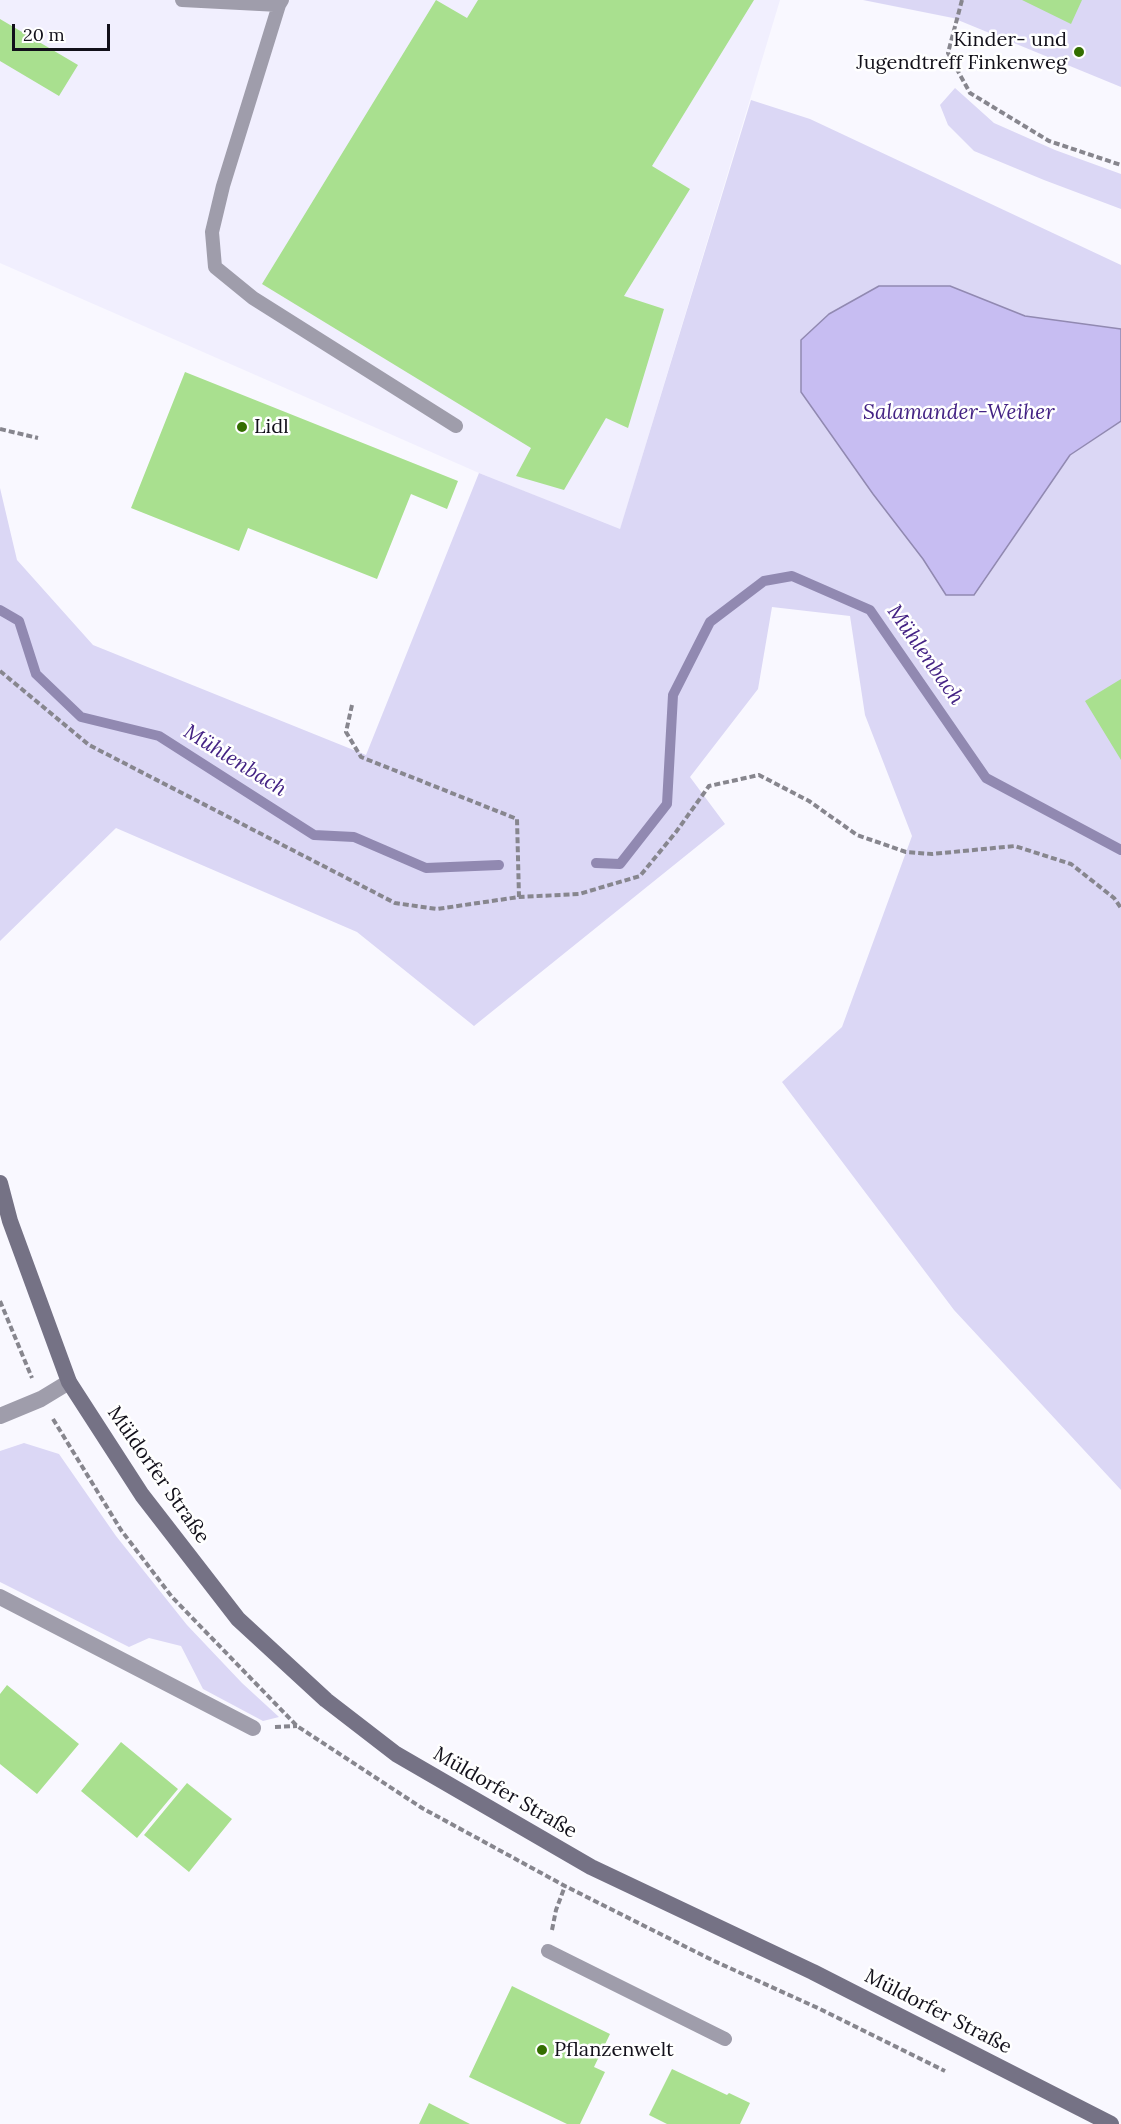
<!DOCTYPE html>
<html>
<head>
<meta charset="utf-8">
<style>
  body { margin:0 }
  #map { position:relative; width:1121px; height:2124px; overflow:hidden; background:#f9f8ff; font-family:Lora,serif }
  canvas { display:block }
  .scale { position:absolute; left:12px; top:24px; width:98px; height:27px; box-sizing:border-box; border:3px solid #12101a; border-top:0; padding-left:8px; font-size:18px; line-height:21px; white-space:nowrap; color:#12101a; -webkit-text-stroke:4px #fff; paint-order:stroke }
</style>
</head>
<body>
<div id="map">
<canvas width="1121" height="2124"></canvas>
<div class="scale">20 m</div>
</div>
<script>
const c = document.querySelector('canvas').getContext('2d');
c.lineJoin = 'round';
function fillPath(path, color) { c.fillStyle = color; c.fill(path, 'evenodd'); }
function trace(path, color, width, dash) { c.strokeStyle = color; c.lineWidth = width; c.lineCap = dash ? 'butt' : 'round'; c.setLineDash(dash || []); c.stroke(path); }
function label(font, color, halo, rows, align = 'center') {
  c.font = font + ' Lora,serif'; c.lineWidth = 5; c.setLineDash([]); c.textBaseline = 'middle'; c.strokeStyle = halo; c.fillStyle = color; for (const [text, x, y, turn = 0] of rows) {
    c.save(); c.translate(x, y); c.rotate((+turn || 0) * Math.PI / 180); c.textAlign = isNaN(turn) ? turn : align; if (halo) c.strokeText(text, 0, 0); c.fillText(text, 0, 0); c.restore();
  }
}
fillPath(new Path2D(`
  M0,0H780L620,530L479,473L0,263Z`), '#f1effe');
fillPath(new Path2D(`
  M863,0H1121V87L953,18Z
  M955,88L994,123L1055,150L1121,174V209L1044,180L974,151L948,125L940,105Z
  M751,100L810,119L1121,265V329L1025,316L950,286L802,340L801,392L873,494L923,559L946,595H975L1070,455L1121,421V1490L954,1310L782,1082L842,1027L912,836L865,715L850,616L772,607L758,689L690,777L725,824L474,1026L357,932L116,828L0,941V488L17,560L93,645L366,755L479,473L620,529Z
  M24,1443L59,1454L116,1536L187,1625L242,1683L279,1717L263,1721L203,1689L181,1646L149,1638L129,1647L0,1582V1451Z`), '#dbd7f5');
const water = new Path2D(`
  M879,286H950L1025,316L1121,329V421L1070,455L974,595H946L923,559L873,494L801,392V340L829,314Z`);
fillPath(water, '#c7bdf2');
trace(water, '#9189b1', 1.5);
trace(new Path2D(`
  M0,610L19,621L36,674L81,717L159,736L314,835L354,837L426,868L499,865
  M596,863L620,864L667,804L673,695L710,622L764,581L792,576L870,610L986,778L1121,850`), '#9189b1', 10);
fillPath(new Path2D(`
  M436,0L467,18L478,0H754L652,166L690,189L624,296L664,309L628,428L606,418L564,490L516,476L531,448L262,284Z
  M1022,0H1082L1071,24Z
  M0,19L78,65L59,96L0,61Z
  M185,372L458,481L447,509L411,494L377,579L248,528L239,551L131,508Z
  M1121,679V760L1085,701Z
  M7,1685L79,1744L37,1794L0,1764V1694Z
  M121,1742L178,1789L137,1838L81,1791Z
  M187,1783L232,1819L189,1872L144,1835Z
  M512,1986L610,2034L594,2067L605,2072L580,2124H567L469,2077Z
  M672,2069L727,2095L729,2093L750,2103L740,2124H667L649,2115Z
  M429,2103L470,2124H419Z`), '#a9e08f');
trace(new Path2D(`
  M962,0L948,53L970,93L1049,141L1121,165
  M0,429L38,438
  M0,671L89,745L395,903L437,909L519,897L579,894L640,876L676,832L709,786L759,775L809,801L857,835L906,852L932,854L1015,846L1071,864L1114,898L1121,908
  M352,705L346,732L361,757L517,819L519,897
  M0,1301L32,1378
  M53,1419L121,1530L172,1597L297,1726L422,1808L565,1886L712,1960L820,2009L945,2071
  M275,1727L297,1726
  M552,1930L556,1910L565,1886`), '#87868e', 4, [6, 3]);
trace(new Path2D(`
  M182,0L279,5L282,0
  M279,5L223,186L212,232L215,267L253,298L456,426
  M548,1951L725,2039`), '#9f9dab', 14);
trace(new Path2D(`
  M0,1416L41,1399L69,1382
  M0,1597L253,1728`), '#9f9dab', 16);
trace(new Path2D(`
  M0,1183L10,1221L69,1382L142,1495L238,1619L326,1700L396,1754L591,1867L813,1972L1111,2124`), '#757285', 16);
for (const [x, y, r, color] of [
  [1079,52,6,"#336e00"],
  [242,427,6,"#336e00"],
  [542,2050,6,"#336e00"]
]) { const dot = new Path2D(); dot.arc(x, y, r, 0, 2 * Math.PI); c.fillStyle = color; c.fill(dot); trace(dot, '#fff', 2); }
label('20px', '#12101a', '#fff', [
  ["Kinder- und",1067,40,"right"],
  ["Jugendtreff Finkenweg",1067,63,"right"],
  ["Lidl",254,427],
  ["Pflanzenwelt",554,2050]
], 'left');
label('20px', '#12101a', '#fff', [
  ["Müldorfer Straße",158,1475,55],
  ["Müldorfer Straße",505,1793,30],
  ["Müldorfer Straße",938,2012,27]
]);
label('italic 21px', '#442384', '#fff', [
  ["Salamander-Weiher",959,413],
  ["Mühlenbach",925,655,55],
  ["Mühlenbach",235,761,32]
]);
</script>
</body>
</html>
